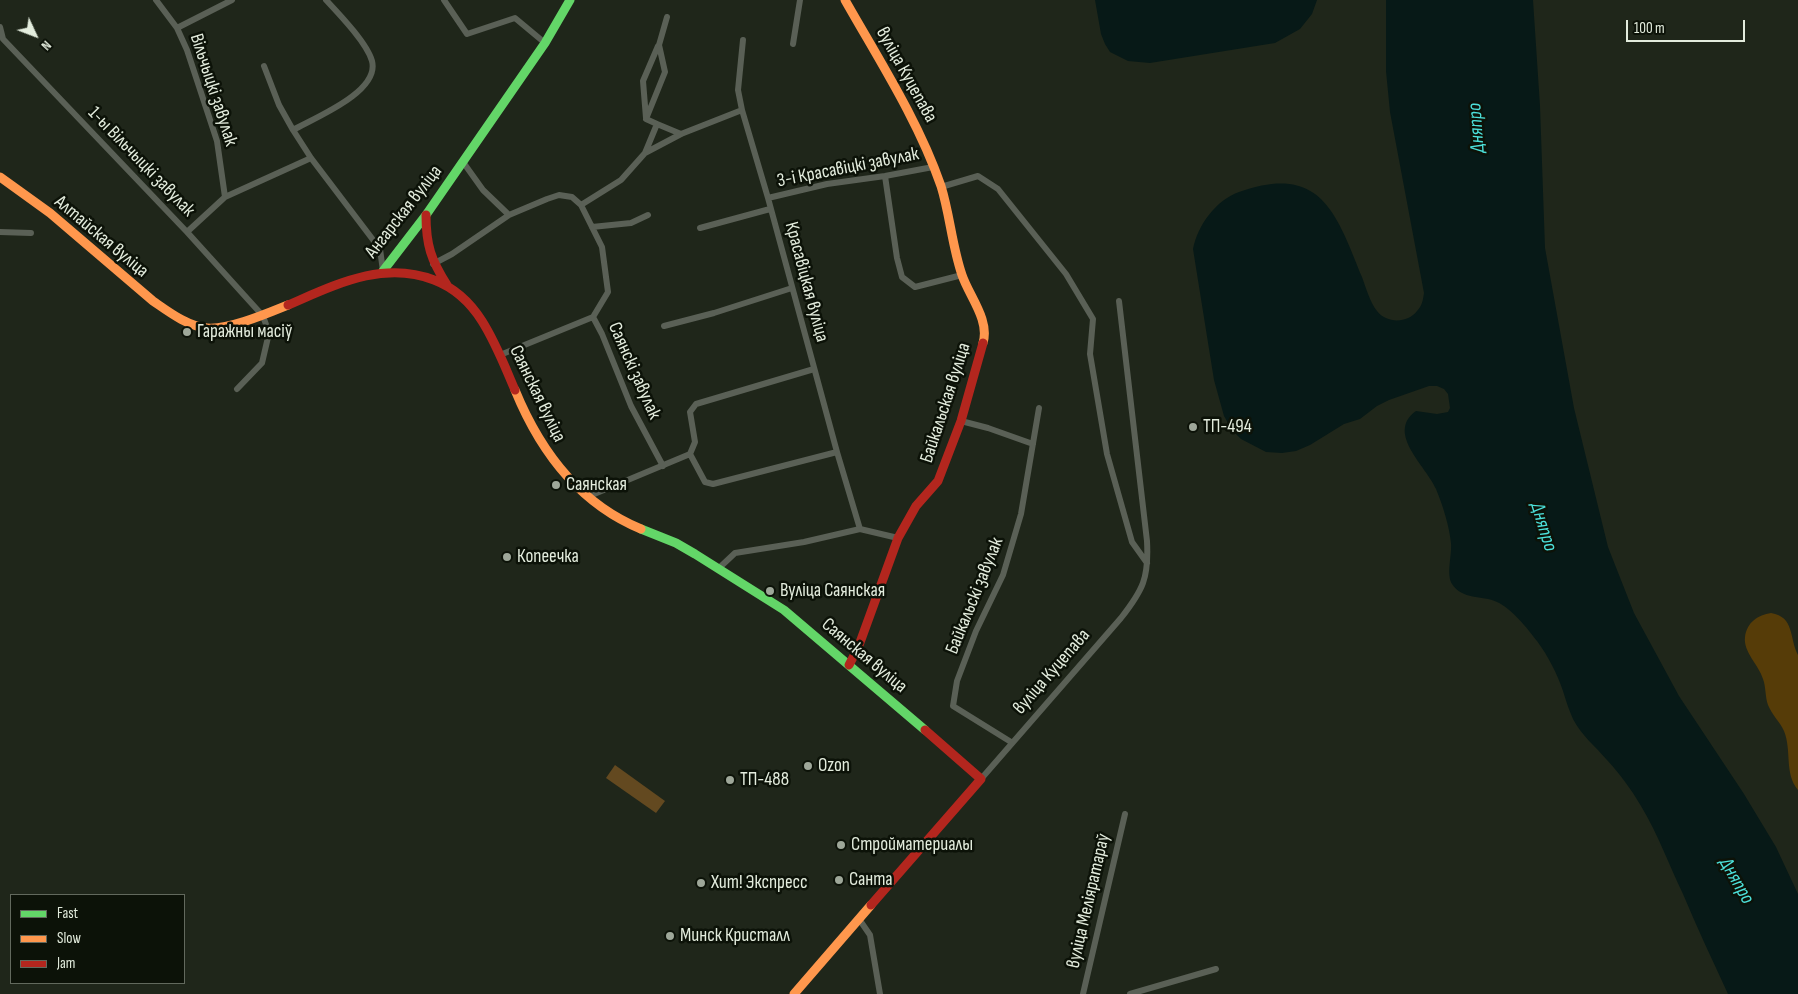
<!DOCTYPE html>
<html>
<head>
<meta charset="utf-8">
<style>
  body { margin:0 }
  #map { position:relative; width:1798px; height:994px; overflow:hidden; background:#1f261a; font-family:"Sofia Sans Condensed",sans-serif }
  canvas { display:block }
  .legend { position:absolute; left:10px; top:894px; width:175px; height:90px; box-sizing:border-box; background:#0c1208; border:1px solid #62695d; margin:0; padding:6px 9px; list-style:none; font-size:15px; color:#e3ecdd }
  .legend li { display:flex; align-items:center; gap:10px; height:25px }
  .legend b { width:25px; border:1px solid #62695d }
  .north { position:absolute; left:10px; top:10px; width:50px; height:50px; -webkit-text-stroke:4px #0c1208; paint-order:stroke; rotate:133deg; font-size:14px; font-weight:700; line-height:20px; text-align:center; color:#e3ecdd }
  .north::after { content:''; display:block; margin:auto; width:18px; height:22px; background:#e3ecdd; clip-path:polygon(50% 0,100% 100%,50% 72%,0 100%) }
  .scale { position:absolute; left:1626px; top:20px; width:119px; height:22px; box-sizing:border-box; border:2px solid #e3ecdd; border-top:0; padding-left:6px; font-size:15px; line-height:18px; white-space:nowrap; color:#e3ecdd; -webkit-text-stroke:4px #0c1208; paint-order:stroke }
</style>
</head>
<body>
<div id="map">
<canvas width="1798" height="994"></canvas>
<ul class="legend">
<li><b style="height:6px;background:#63d668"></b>Fast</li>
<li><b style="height:6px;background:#ff974d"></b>Slow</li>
<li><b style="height:6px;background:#b3261e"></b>Jam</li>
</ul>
<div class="north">N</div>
<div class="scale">100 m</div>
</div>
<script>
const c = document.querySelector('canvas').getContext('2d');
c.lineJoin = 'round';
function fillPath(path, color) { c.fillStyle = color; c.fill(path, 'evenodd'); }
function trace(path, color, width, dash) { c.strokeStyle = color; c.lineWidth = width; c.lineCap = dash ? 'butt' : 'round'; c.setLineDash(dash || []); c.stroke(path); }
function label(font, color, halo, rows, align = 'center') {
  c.font = font + ' "Sofia Sans Condensed",sans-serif'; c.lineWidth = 5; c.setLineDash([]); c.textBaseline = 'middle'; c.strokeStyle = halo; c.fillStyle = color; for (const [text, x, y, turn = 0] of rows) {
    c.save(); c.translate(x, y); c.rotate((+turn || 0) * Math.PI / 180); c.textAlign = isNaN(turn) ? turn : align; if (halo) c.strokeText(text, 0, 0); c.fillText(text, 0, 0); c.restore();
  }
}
fillPath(new Path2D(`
  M1771,613C1795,617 1789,638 1798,655V790C1784,773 1792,751 1784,731C1780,722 1772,715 1768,705C1765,697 1766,687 1763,679C1759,665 1743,652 1745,637C1747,622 1758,615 1771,613Z`), '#563c08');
fillPath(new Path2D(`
  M615,765L665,801L656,813L606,778Z`), '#634920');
fillPath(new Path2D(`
  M1095,0H1317L1312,14L1300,29L1275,43L1150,63L1128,61L1110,52L1105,44L1101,34Z
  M1386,0H1533L1540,106L1545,248L1574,408L1608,547L1634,613L1679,696L1744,794L1776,847L1798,894V994H1728C1713,961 1697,928 1683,894C1669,865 1658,834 1641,806C1631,789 1620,774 1607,760C1596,747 1581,735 1573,719C1569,710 1566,701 1563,691C1557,673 1548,656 1537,641C1528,629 1511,608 1497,602C1482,595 1462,600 1452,584C1446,574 1452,556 1451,543C1449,525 1443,506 1436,489C1427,467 1385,433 1416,411L1437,414L1448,412L1450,408L1448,394L1444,389L1437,386H1429L1389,400L1377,406L1360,419L1344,424L1310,445L1296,451L1282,453L1266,452L1241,439L1232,430L1224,416L1214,380L1193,249C1198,225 1215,201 1239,192C1321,163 1336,213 1362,277C1366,288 1370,302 1377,311C1387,324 1408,323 1417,311C1422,306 1423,300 1424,293L1390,112L1386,71Z`), '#071917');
trace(new Path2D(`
  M156,0L177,28L187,50L217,141L225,197
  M444,0L467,34L515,18L545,43
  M0,27L3,39L187,232L263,316L269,333L262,363L237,389
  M177,28L232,0
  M743,40L738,90L742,110L768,198L837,452L860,529
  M793,44L800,0
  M264,66L279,105L293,130L311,158L380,249L383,271
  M646,118L643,81L658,46
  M657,124L646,119L665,72L659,45L667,17
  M293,130C314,118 380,92 372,61C367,43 339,14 326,0
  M645,153L657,124L681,134
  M463,162L483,190L509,215
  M885,176L897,258L902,277L915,287L962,275
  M941,187L978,176L998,189L1066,274L1093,319L1090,354L1107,454L1132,542L1147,563
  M768,198L827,184L885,176L933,167
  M581,205L602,247L608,292L593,317
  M592,227L631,223L648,215
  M700,228L770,209
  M0,232L31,233
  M187,232L225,197L311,158
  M433,264L452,254L509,215L547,199L559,195L572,197L581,205L621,180L645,153L681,134L742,110
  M593,317L602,334L631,406L663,466
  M664,326L714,313L792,288
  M500,355L593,317
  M961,421L988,428L1033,444
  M690,454L695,442L690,412L696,404L814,369
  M690,454L705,482L713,484L837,452
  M587,497L690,454
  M718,569L735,553L804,542L860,529L898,538
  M1011,742L953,706L957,681L976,631L1003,575L1021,514L1039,408
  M981,779L1121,618C1143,590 1149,578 1147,541L1119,301
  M859,919L870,935L880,994
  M1083,994L1125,814
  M1130,994L1216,969`), '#5a6056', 6);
trace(new Path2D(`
  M383,271L426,215L545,43L570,0
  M641,529L676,543L695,554L784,610L925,730`), '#63d668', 9);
trace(new Path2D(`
  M845,0C879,60 918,120 941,186C950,215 952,246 962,275C969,296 990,320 983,343
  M0,177L50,213L153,301C169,312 187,326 207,328C229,330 268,313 288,305
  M515,390C540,451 578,503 641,529
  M794,994L871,905`), '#ff974d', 9);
trace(new Path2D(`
  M426,215C426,245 431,260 447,285
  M288,305C335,285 383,260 434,280C455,288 470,302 482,321C496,343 505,367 515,390
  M849,665L858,648L898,538L916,506L938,481L961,421L983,343
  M871,905L981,779L925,730`), '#b3261e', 9);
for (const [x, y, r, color] of [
  [187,332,5,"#9ea799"],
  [1193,427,5,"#9ea799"],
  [556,485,5,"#9ea799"],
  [507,557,5,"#9ea799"],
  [770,591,5,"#9ea799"],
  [808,766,5,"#9ea799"],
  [730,780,5,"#9ea799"],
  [841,845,5,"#9ea799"],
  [839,880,5,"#9ea799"],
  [701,883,5,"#9ea799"],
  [670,936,5,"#9ea799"]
]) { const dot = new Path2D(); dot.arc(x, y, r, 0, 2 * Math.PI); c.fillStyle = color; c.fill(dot); trace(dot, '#0c1208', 2); }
label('19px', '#e3ecdd', '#0c1208', [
  ["вуліца Куцепава",906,75,61],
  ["Вільчыцкі завулак",213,90,72],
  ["1-ы Вільчыцкі завулак",141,162,46],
  ["3-і Красавіцкі завулак",848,168,-11],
  ["Ангарская вуліца",404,212,-52],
  ["Алтайская вуліца",101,237,40],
  ["Красавіцкая вуліца",806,282,75],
  ["Саянскі завулак",634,371,66],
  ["Саянская вуліца",537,394,64],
  ["Байкальская вуліца",946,403,-72],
  ["Байкальскі завулак",975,596,-68],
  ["Саянская вуліца",864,656,40],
  ["вуліца Куцепава",1052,672,-49],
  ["вуліца Меліяратараў",1089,901,-77]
]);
label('19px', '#e3ecdd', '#0c1208', [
  ["Гаражны масіў",197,332],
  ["ТП-494",1203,427],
  ["Саянская",566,485],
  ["Копеечка",517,557],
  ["Вуліца Саянская",780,591],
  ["Ozon",818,766],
  ["ТП-488",740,780],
  ["Стройматериалы",851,845],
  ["Санта",849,880],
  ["Хит! Экспресс",711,883],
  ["Минск Кристалл",680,936]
], 'left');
label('italic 20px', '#4ce0da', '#0c1208', [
  ["Дняпро",1477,128,-94],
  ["Дняпро",1543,527,73],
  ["Дняпро",1736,881,60]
]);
</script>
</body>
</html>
